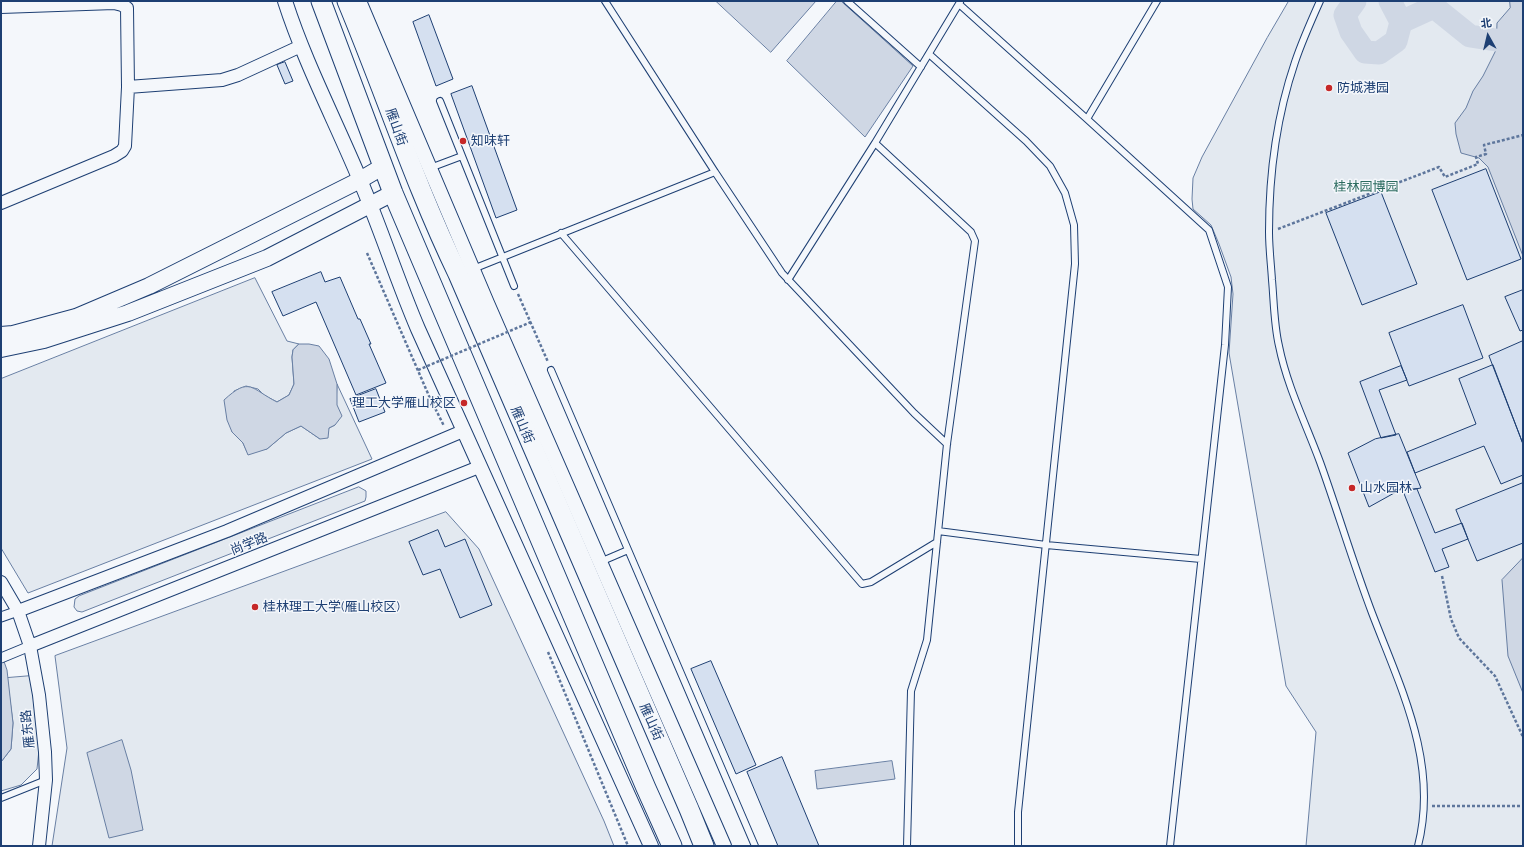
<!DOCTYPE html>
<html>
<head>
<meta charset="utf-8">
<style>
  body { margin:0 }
  #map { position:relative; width:1524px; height:847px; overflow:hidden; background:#f4f7fb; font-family:Raleway,"Noto Sans SC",sans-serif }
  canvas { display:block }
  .frame { position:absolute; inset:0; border:2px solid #1d3f73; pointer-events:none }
  .north { position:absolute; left:1468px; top:16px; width:40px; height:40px; -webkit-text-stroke:3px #f4f7fb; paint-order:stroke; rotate:352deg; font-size:11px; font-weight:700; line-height:16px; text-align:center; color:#1d3f73 }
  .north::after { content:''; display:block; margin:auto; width:14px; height:18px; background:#1d3f73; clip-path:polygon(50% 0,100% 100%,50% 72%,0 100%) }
</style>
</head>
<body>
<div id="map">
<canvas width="1524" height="847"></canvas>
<div class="frame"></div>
<div class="north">北</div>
</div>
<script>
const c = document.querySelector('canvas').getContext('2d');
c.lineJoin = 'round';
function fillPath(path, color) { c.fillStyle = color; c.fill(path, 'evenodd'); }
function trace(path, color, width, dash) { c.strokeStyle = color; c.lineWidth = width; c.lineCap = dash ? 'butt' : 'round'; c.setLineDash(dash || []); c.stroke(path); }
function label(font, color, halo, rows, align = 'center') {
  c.font = font + ' Raleway,"Noto Sans SC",sans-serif'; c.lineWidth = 3; c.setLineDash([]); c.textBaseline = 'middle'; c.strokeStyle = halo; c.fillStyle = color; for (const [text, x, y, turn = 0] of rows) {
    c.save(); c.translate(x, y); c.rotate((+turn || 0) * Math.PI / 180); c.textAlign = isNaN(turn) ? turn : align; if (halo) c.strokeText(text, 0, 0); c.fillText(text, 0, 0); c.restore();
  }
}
const green = new Path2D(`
  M1289,1H1523V846H1306L1316,732L1286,686L1229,353L1233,294L1231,277L1219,244L1211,225L1193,209L1192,199L1193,178L1202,157L1267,38Z
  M255,278L287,341L299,344L293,350L292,357L294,384L289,395L277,402L264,395L258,389L246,386L234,391L232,432L243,443L247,452L267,449L286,433L301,426L320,439L329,428L335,425L337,384L372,459L28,593L1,548V379Z
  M359,487L366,491V497L365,501L82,612L77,611L74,607L75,599L79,596Z
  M446,512L479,549L604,821L614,846H52L67,748L55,656Z
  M31,676L39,750L37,769L21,785L1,791V762L11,749L13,723L7,678Z`);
fillPath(green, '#e3e9f0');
trace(green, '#687fa3', 1);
const water = new Path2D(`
  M716,1H816L771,52Z
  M837,1H841L913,66L865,137L787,61Z
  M1510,1H1523V256L1488,167L1479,158L1461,153L1456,134L1455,123L1466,108L1473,91L1483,76L1496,50L1497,23L1510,8Z
  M299,344H309L319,346L329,359L337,384V405L342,416L335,425L329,428L328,438L320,439L301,426L286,433L267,449L248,455L243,443L232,432L227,420L224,400C250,376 251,389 277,402L289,395L294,384L292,357L293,350Z
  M1523,558V693L1508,656L1502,580Z
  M1,653L7,670L13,723L11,749L1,762Z
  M122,740L131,770L143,830L109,838L87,753Z
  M892,761L895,779L817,789L815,771Z`);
fillPath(water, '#cfd7e4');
trace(water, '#687fa3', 1);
trace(new Path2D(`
  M1355,1L1345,15L1351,32L1365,52L1379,53L1396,41L1401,22L1390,1
  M1401,22L1434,7L1470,36L1496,40`), '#cfd7e4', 23);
const building = new Path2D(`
  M429,15L453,79L436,86L413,22Z
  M285,62L293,81L285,84L277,65Z
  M472,86L517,210L496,218L451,94Z
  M1486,169L1521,259L1467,280L1432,190Z
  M1381,192L1417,284L1362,305L1326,213Z
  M321,272L325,282L340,277L358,319H360L371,344H369L386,383L356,395L316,302L283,316L272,292Z
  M1523,290V330L1520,331L1505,297Z
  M1463,305L1483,358L1409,386L1389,333Z
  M1523,341V444L1489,356Z
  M1493,365L1523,444V475L1501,484L1484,446L1415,473L1407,452L1476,424L1459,379Z
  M1401,366L1407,380L1379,390L1396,435L1381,438L1360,382Z
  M376,389L385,412L359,422L350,399Z
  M1399,434L1421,488L1396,492L1369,507L1348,453L1375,439Z
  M1523,483V543L1477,561L1456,510Z
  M1417,489L1435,533L1462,523L1468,539L1442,549L1449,567L1435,572L1403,491Z
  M438,530L445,547L465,539L492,605L460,618L440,569L423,575L409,542Z
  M711,661L756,765L736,774L691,669Z
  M782,757L819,846H778L747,772Z`);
fillPath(building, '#d5e0f0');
trace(building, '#1d3f73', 1);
const service = new Path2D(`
  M847,1L921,67
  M1320,1C1311,21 1302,41 1295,62C1277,115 1269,176 1269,232C1269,248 1271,264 1272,280C1274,302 1274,325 1279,346C1287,386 1306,424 1320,462C1338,512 1353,563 1372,613C1401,689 1439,763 1418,846
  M959,4L1087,119L1209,230L1228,287L1225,345L1170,846
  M929,54L1026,141L1050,166L1065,193L1074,225L1075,264L1018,812V846
  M440,101L514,286
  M1087,119L1157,1
  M875,143L960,2
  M430,168L462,156
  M715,172L782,273L914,413L947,444
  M561,233L862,584L871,582L937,542
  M473,269L715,172L605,1
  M788,280L875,143L971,232L975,241L947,444L927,640L911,691L907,846
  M551,370L755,846
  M938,531L1046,545L1201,559
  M600,562L628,550
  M1,798L46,780`);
const pedestrian = new Path2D(`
  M1,617L18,611
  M1,658L30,646`);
const minor = new Path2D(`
  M1,7L114,3L122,5L127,8L128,87L222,80L238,75L301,46
  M1,203L114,156L122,151L125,146L128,87
  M1,582L18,611L30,646L39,695L45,752L46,780L39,846
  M18,611L227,531L463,431
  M30,646L479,467`);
const tertiary = new Path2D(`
  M285,1C305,63 335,120 360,180C381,229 397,280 418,329L651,846
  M359,1L487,303L724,846`);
const secondary = new Path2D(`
  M1,335L13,334L76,317L149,286L360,180L382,167
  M1,349L44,340L128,313L267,258L393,193`);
const trunk = new Path2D(`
  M321,1L393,193L646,788L672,846
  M347,1C385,92 415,185 458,274L689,809L704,846`);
trace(service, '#1d3f73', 8);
trace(pedestrian, '#1d3f73', 11);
trace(minor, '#1d3f73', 14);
trace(tertiary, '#1d3f73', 16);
trace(secondary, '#1d3f73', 18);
trace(trunk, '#1d3f73', 21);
trace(new Path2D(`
  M1278,229L1439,167L1445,177L1478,164L1476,157L1486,154L1484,145L1523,135
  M367,253L429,396L444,426
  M518,294L548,362
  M1442,576L1451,619L1459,638L1495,676L1523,737
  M548,652L628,846
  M1432,806H1523`), '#5e769c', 2.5, [3, 2]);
trace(service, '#f4f7fb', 6);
trace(pedestrian, '#f4f7fb', 9);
trace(minor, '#f4f7fb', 12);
trace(tertiary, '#f4f7fb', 14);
trace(secondary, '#f4f7fb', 16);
trace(trunk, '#f4f7fb', 19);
trace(new Path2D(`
  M418,370L531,322`), '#5e769c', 2.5, [3, 2]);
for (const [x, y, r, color] of [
  [1329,88,4,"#c62828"],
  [463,141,4,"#c62828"],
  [464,403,4,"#c62828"],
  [1352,488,4,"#c62828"],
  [255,607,4,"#c62828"]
]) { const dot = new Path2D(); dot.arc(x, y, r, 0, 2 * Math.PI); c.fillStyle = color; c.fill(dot); trace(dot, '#f4f7fb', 1.5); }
label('13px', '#1d3f73', '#f4f7fb', [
  ["防城港园",1337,88],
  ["知味轩",471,141],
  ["理工大学雁山校区",456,403,"right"],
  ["山水园林",1360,488],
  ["桂林理工大学(雁山校区)",263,607]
], 'left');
label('13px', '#1d3f73', '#f4f7fb', [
  ["雁山街",396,127,70],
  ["雁山街",522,425,67],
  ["尚学路",249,544,-22],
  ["雁山街",651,722,66],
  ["雁东路",28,729,-96]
]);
label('13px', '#2c6c60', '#f4f7fb', [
  ["桂林园博园",1366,187]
]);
</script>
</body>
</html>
